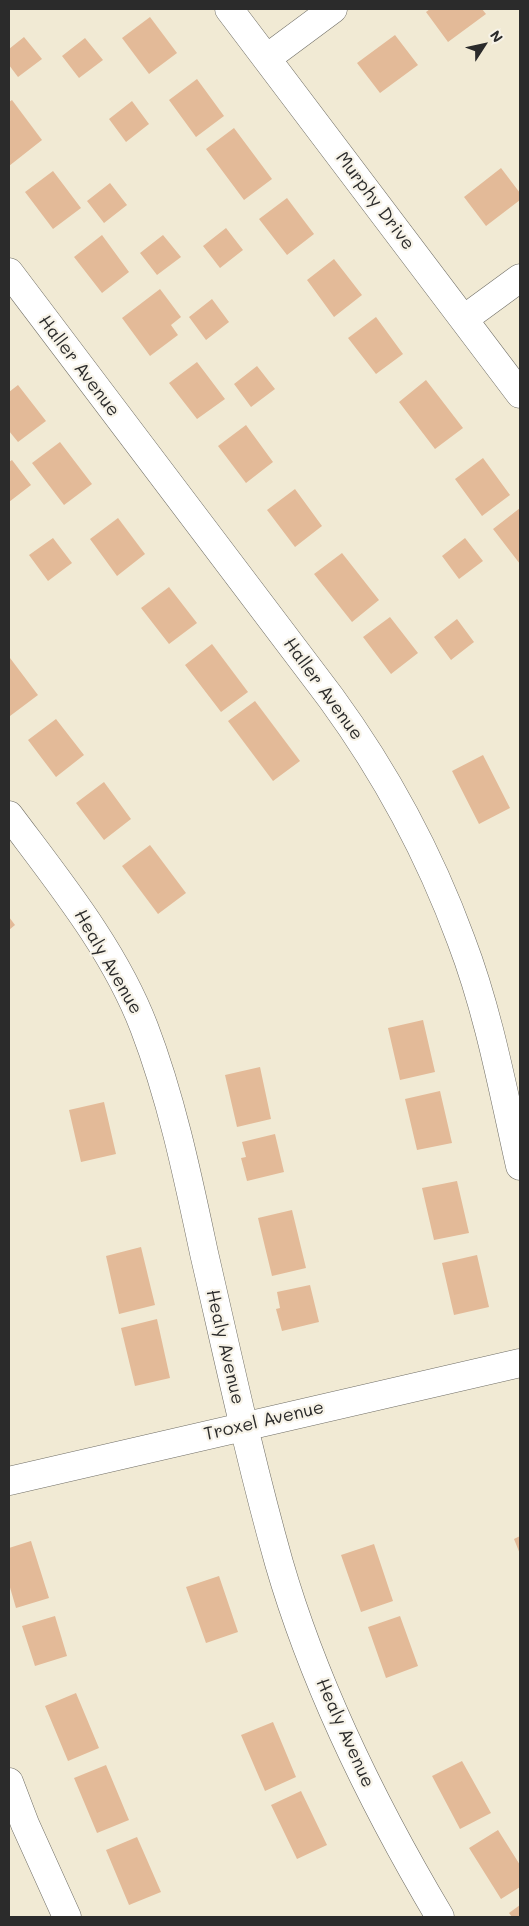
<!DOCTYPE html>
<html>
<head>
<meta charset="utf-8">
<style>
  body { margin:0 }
  #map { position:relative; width:529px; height:1926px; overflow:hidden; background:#f1ead4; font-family:Mali,sans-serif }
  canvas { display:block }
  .frame { position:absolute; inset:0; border:10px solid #2b2b2b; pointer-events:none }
  .north { position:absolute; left:459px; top:20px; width:50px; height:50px; -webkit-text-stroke:4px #f7f3e8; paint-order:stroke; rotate:55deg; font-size:14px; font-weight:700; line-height:20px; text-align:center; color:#2b2b2b }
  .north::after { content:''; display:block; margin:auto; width:18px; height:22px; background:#2b2b2b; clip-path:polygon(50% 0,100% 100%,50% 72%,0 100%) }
</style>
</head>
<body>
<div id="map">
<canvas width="529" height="1926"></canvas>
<div class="frame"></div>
<div class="north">N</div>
</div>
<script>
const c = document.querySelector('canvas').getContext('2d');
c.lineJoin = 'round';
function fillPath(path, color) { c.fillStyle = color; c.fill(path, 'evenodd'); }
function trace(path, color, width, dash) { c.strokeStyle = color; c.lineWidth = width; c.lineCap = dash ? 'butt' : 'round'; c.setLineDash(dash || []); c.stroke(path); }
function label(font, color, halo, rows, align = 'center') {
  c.font = font + ' Mali,sans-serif'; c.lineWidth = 4.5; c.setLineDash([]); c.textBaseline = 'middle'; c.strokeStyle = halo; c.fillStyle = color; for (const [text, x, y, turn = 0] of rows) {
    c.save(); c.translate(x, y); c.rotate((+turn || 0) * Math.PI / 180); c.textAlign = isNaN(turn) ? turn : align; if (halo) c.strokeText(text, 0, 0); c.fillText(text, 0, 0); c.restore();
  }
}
fillPath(new Path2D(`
  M430,9H482L486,14L448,42L426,12Z
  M150,17L177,53L149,74L122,38Z
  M395,35L418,65L380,93L357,63Z
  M24,37L42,59L18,77L9,65V49Z
  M85,38L103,60L79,78L62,56Z
  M197,79L224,116L196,137L169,100Z
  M12,100L42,140L9,166V102Z
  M132,101L149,124L126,142L109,119Z
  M234,128L272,179L244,200L206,149Z
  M501,168L520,193V200L486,226L464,197Z
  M53,171L81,208L53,229L25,192Z
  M110,183L127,205L104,223L87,201Z
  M287,198L314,234L287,255L259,219Z
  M226,228L243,250L220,268L203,246Z
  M102,235L129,272L102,293L74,257Z
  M163,235L181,257L157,275L140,253Z
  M334,259L362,295L334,317L307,280Z
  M160,289L181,317L171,325L178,335L150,356L122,318Z
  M212,299L229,322L206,340L189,317Z
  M376,317L403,354L376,374L348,338Z
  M197,362L225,399L197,419L169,383Z
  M257,366L275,389L251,407L234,384Z
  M426,380L463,428L435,449L399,402Z
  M18,385L46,421L18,442L9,431V392Z
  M246,425L273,462L246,483L218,446Z
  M60,442L92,484L64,505L32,463Z
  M483,458L510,495L482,516L455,479Z
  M12,460L31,485L9,502V462Z
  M295,489L322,526L295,547L267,510Z
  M520,508V564L493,529Z
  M118,518L145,554L117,576L90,539Z
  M53,538L72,563L48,581L29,555Z
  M465,538L483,561L459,579L442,556Z
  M342,553L379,600L352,622L314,574Z
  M169,587L197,623L169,644L141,608Z
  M390,617L418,653L391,674L363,637Z
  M457,619L474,642L451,660L434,637Z
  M212,644L248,692L221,712L185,665Z
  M10,658L38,695L10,716L9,660Z
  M255,701L300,761L273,781L228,721Z
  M56,719L84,755L56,777L28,740Z
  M483,755L510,808L479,824L452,771Z
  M104,782L131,819L104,840L76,803Z
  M150,845L186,893L158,914L122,866Z
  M9,917L15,925L9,930Z
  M423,1020L435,1072L400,1080L388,1028Z
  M260,1067L271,1119L237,1127L225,1075Z
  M440,1091L452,1143L417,1150L405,1099Z
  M104,1102L116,1154L81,1162L69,1110Z
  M275,1134L284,1172L247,1181L241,1158L246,1157L242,1142Z
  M457,1181L469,1233L434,1240L422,1188Z
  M292,1210L306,1268L272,1276L258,1218Z
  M141,1247L155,1305L119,1314L106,1256Z
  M477,1255L489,1307L454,1315L442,1263Z
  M310,1285L319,1322L282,1331L276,1309L280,1308L277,1292Z
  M157,1319L170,1378L135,1386L121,1328Z
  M520,1536V1554L514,1539Z
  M31,1541L49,1598L16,1608L9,1584V1548Z
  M374,1544L393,1601L361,1612L341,1555Z
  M219,1576L238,1632L206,1643L186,1587Z
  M55,1616L67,1656L35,1666L22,1626Z
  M400,1616L418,1666L386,1678L368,1627Z
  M76,1693L99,1748L68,1761L45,1706Z
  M273,1722L296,1777L265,1791L241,1735Z
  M462,1761L491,1813L460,1829L432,1776Z
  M106,1765L129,1820L97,1833L74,1778Z
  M301,1791L327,1845L297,1859L271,1805Z
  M498,1830L520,1865V1887L501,1899L469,1848Z
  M137,1837L161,1892L129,1905L106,1850Z
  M520,1905V1917H512L509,1913Z`), '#e3ba98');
const minor = new Path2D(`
  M229,9L520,394
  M267,58L333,9
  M9,272L331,698C385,772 429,853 461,940C489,1013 503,1091 520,1166
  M464,319L520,278
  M9,815C59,882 114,949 144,1027C172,1100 188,1178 204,1253C228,1357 250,1460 279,1563C315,1687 374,1806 440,1917
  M9,1481L520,1363
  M9,1782L25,1824L67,1917`);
trace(minor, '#706e66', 29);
trace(minor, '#fff', 28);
label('18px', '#2b2b2b', '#f7f3e8', [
  ["Murphy Drive",375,201,53],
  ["Haller Avenue",79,366,53],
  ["Haller Avenue",323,689,54],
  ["Healy Avenue",108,962,60],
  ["Healy Avenue",225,1347,77],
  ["Troxel Avenue",264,1421,-13],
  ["Healy Avenue",345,1733,66]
]);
</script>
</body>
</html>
